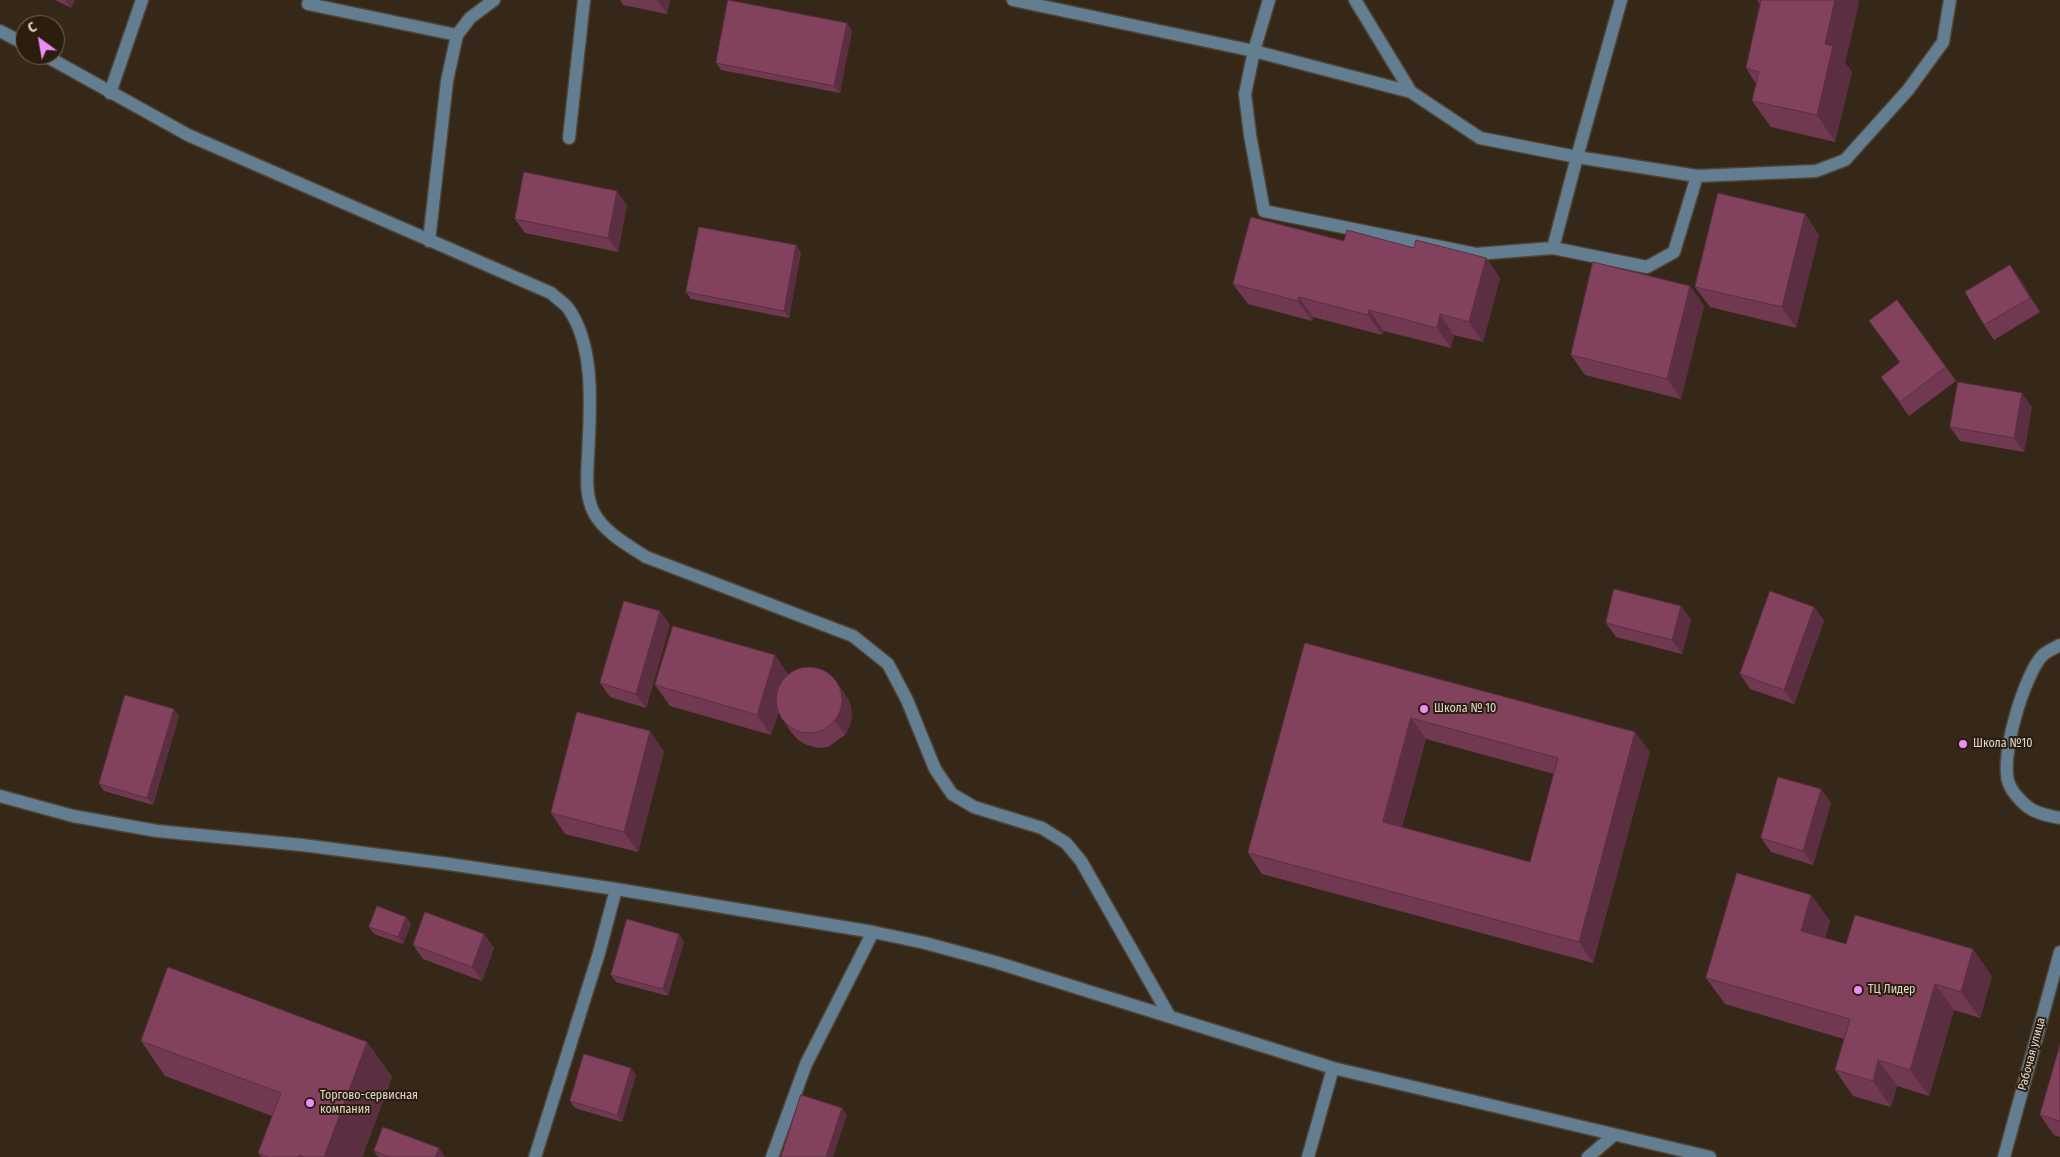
<!DOCTYPE html>
<html>
<head>
<meta charset="utf-8">
<style>
  body { margin:0 }
  #map { position:relative; width:2060px; height:1157px; overflow:hidden; background:#352818; font-family:"Fira Sans Condensed",sans-serif }
  canvas { display:block }
  .north { position:absolute; left:15px; top:15px; width:50px; height:50px; box-sizing:border-box; background:#2b1e0e; border:1px solid #73685a; border-radius:50%; rotate:328deg; font-size:14px; font-weight:700; line-height:20px; text-align:center; color:#e0d7cd }
  .north::after { content:''; display:block; margin:auto; width:18px; height:22px; background:#ee8cf8; clip-path:polygon(50% 0,100% 100%,50% 72%,0 100%) }
</style>
</head>
<body>
<div id="map">
<canvas width="2060" height="1157"></canvas>
<div class="north">С</div>
</div>
<script>
const c = document.querySelector('canvas').getContext('2d');
c.lineJoin = 'round';
function trace(path, color, width, dash) { c.strokeStyle = color; c.lineWidth = width; c.lineCap = dash ? 'butt' : 'round'; c.setLineDash(dash || []); c.stroke(path); }
function fillPath(path, color) { c.fillStyle = color; c.fill(path, 'evenodd'); }
function label(font, color, halo, rows, align = 'center') {
  c.font = font + ' "Fira Sans Condensed",sans-serif'; c.lineWidth = 4; c.setLineDash([]); c.textBaseline = 'middle'; c.strokeStyle = halo; c.fillStyle = color; for (const [text, x, y, turn = 0] of rows) {
    c.save(); c.translate(x, y); c.rotate((+turn || 0) * Math.PI / 180); c.textAlign = isNaN(turn) ? turn : align; if (halo) c.strokeText(text, 0, 0); c.fillText(text, 0, 0); c.restore();
  }
}
const minor = new Path2D(`
  M1013,0L1254,51L1411,92L1480,138L1577,157L1553,248
  M1269,0L1254,51L1245,94L1250,135L1264,211L1476,254L1553,248L1647,267L1674,252L1697,176L1577,157L1621,0
  M1355,0L1411,92
  M308,4L457,35
  M0,31L25,44
  M44,55L188,135L551,293C556,298 563,302 568,308C596,347 590,411 588,457C587,475 585,496 594,513C604,532 629,546 646,557L853,636L888,664L907,700L935,769L952,794L974,807L1042,828L1066,843L1081,861L1170,1017
  M110,93L142,0
  M569,138L584,0
  M1697,176L1816,171L1845,160L1908,90L1943,42L1950,0
  M429,241L447,81L457,35L470,18L494,0
  M2060,645C2055,648 2047,651 2043,655C2025,672 1997,763 2010,786C2013,793 2024,805 2031,809C2038,814 2051,816 2060,818
  M0,796L73,816L157,831L302,845L449,864L616,889L873,932L925,943L995,962L1333,1068L1710,1157
  M535,1157L599,953L616,889
  M772,1157L806,1064L873,932
  M1308,1157L1333,1068
  M1588,1157L1614,1135
  M2004,1157L2060,952`);
trace(minor, '#504435', 15);
trace(minor, '#637d91', 12);
fillPath(new Path2D(`
  M55,0H75L71,8Z
  M620,0H670L667,14L623,5Z
  M1757,0H1858L1859,2L1845,63L1852,72L1835,142L1771,127L1752,101L1756,84L1746,68L1760,4Z
  M852,30L840,93L721,70L716,63Z
  M627,205L618,252L525,233L515,219Z
  M1805,214L1819,235L1796,328L1710,307L1695,287Z
  M1344,241L1414,248L1486,258L1500,278L1483,342L1454,335L1451,348L1384,331L1382,335L1313,317L1312,321L1248,304L1233,284Z
  M801,252L789,318L691,299L686,292Z
  M2020,279L2040,312L1994,340L1984,325Z
  M1690,286L1704,306L1681,399L1585,375L1571,355Z
  M1869,321L1946,367L1956,381L1909,416L1881,377L1900,363Z
  M2032,407L2024,452L1960,441L1950,427Z
  M1681,606L1691,620L1682,654L1616,637L1606,623Z
  M1814,607L1824,621L1794,704L1750,689L1740,674Z
  M660,611L670,625L646,708L610,697L600,683Z
  M1305,643L1650,752L1593,963L1262,874L1248,853ZM1426,739L1554,774L1530,862L1402,827Z
  M775,655L789,676L835,680L845,694L850,703L852,715L850,726L845,735L828,747L818,748L807,745L798,740L791,732L782,718L779,711L771,735L670,706L655,685Z
  M179,716L153,805L104,791L99,784Z
  M650,731L664,752L638,852L565,834L551,813Z
  M1821,789L1831,803L1813,865L1771,852L1761,838Z
  M1811,895L1830,921L1825,938L1846,944L1992,976L1980,1018L1954,1010L1929,1096L1897,1086L1891,1107L1853,1096L1835,1070L1844,1039L1725,1004L1706,978Z
  M406,917L411,924L403,944L374,934L369,927Z
  M484,934L494,948L482,981L423,959L413,945Z
  M679,934L684,942L668,996L616,982L611,975Z
  M141,1041L367,1042L392,1077L362,1157H261L258,1153L272,1116L165,1076Z
  M2060,1045V1137L2054,1135L2040,1115Z
  M636,1075L622,1122L575,1108L570,1101Z
  M439,1148L445,1157H378L374,1151Z`), '#703951');
fillPath(new Path2D(`
  M66,0H75L71,8L66,1Z
  M657,0H670L667,14Z
  M1835,0H1858L1859,2L1845,63L1852,72L1835,142L1817,115L1825,44Z
  M847,23L852,30L840,93L834,86Z
  M617,191L627,205L618,252L608,238Z
  M1805,214L1819,235L1796,328L1782,307Z
  M796,245L801,252L789,318L784,311Z
  M1486,258L1500,278L1483,342L1469,322Z
  M2010,265L2020,279L2040,312L2030,298Z
  M1690,286L1704,306L1681,399L1667,379Z
  M1299,297L1313,317L1312,321L1298,301Z
  M1369,310L1384,331L1382,335L1368,315Z
  M1440,314L1454,335L1451,348L1437,328Z
  M2022,393L2032,407L2024,452L2014,438Z
  M1681,606L1691,620L1682,654L1672,640Z
  M1814,607L1824,621L1794,704L1784,690Z
  M660,611L670,625L646,708L636,694Z
  M775,655L789,676L771,735L757,715Z
  M835,680L845,694L850,703L852,715L850,726L845,735L835,721Z
  M174,709L179,716L153,805L147,798Z
  M1411,718L1426,739L1397,843L1383,822Z
  M650,731L664,752L638,852L624,832Z
  M1635,732L1650,752L1593,963L1579,942Z
  M1821,789L1831,803L1813,865L1803,851Z
  M1811,895L1830,921L1819,957L1801,931Z
  M406,917L411,924L403,944L398,937Z
  M484,934L494,948L482,981L472,967Z
  M679,934L684,942L668,996L663,989Z
  M1973,949L1992,976L1980,1018L1961,992Z
  M1935,984L1954,1010L1929,1096L1910,1070Z
  M367,1042L392,1077L362,1157H324Z
  M1878,1060L1897,1086L1891,1107L1873,1081Z
  M631,1068L636,1075L622,1122L617,1115Z
  M842,1108L847,1115L833,1157H826Z
  M439,1148L445,1157H435Z`), '#5b2e42');
const building = new Path2D(`
  M728,0L847,23L834,86L716,63Z
  M1759,0H1835L1825,44L1833,46L1817,115L1752,101L1759,72L1746,68L1761,0Z
  M524,172L617,191L608,238L515,219Z
  M1718,193L1805,214L1782,307L1695,287Z
  M1251,217L1344,241L1347,230L1414,248L1416,240L1486,258L1469,322L1440,314L1437,328L1369,310L1368,315L1299,297L1298,301L1233,284Z
  M699,227L796,245L784,311L686,292Z
  M1593,262L1690,286L1667,379L1571,355Z
  M2010,265L2030,298L1984,325L1965,292Z
  M1897,300L1946,367L1900,402L1881,377L1900,362L1869,321Z
  M1958,382L2022,393L2014,438L1950,427Z
  M1614,589L1681,606L1672,640L1606,623Z
  M1770,591L1814,607L1784,690L1740,674Z
  M624,601L660,611L636,694L600,683Z
  M673,626L775,655L757,715L655,685Z
  M1305,643L1635,732L1579,942L1248,853ZM1411,718L1558,758L1530,862L1383,822Z
  M776 700a33 33 0 1 1 66 0a33 33 0 1 1-66 0Z
  M125,695L174,709L147,798L99,784Z
  M577,712L650,731L624,832L551,813Z
  M1778,777L1821,789L1803,851L1761,838Z
  M1737,873L1811,895L1801,931L1846,944L1855,915L1973,949L1961,992L1935,984L1910,1070L1878,1060L1873,1081L1835,1070L1850,1019L1706,978Z
  M377,906L406,917L398,937L369,927Z
  M425,912L484,934L472,967L413,945Z
  M627,919L679,934L663,989L611,975Z
  M168,967L367,1042L324,1157H304L299,1155L298,1157H268L258,1153L281,1093L141,1041Z
  M2060,1045V1121L2040,1115Z
  M584,1054L631,1068L617,1115L570,1101Z
  M801,1095L842,1108L826,1157H781Z
  M383,1127L439,1148L435,1157H389L374,1151Z`);
fillPath(building, '#82425e');
trace(building, '#5b2e42', 1);
for (const [x, y, r, color] of [
  [1424,709,5,"#ee8cf8"],
  [1963,744,5,"#ee8cf8"],
  [1858,990,5,"#ee8cf8"],
  [310,1103,5,"#ee8cf8"]
]) { const dot = new Path2D(); dot.arc(x, y, r, 0, 2 * Math.PI); c.fillStyle = color; c.fill(dot); trace(dot, '#2b1e0e', 2); }
label('12px', '#e0d7cd', '#2b1e0e', [
  ["Школа № 10",1434,709],
  ["Школа №10",1973,744],
  ["ТЦ Лидер",1868,990],
  ["Торгово-сервисная",320,1096],
  ["компания",320,1110]
], 'left');
label('12px', '#e0d7cd', '#2b1e0e', [
  ["Рабочая улица",2032,1054,-75]
]);
</script>
</body>
</html>
